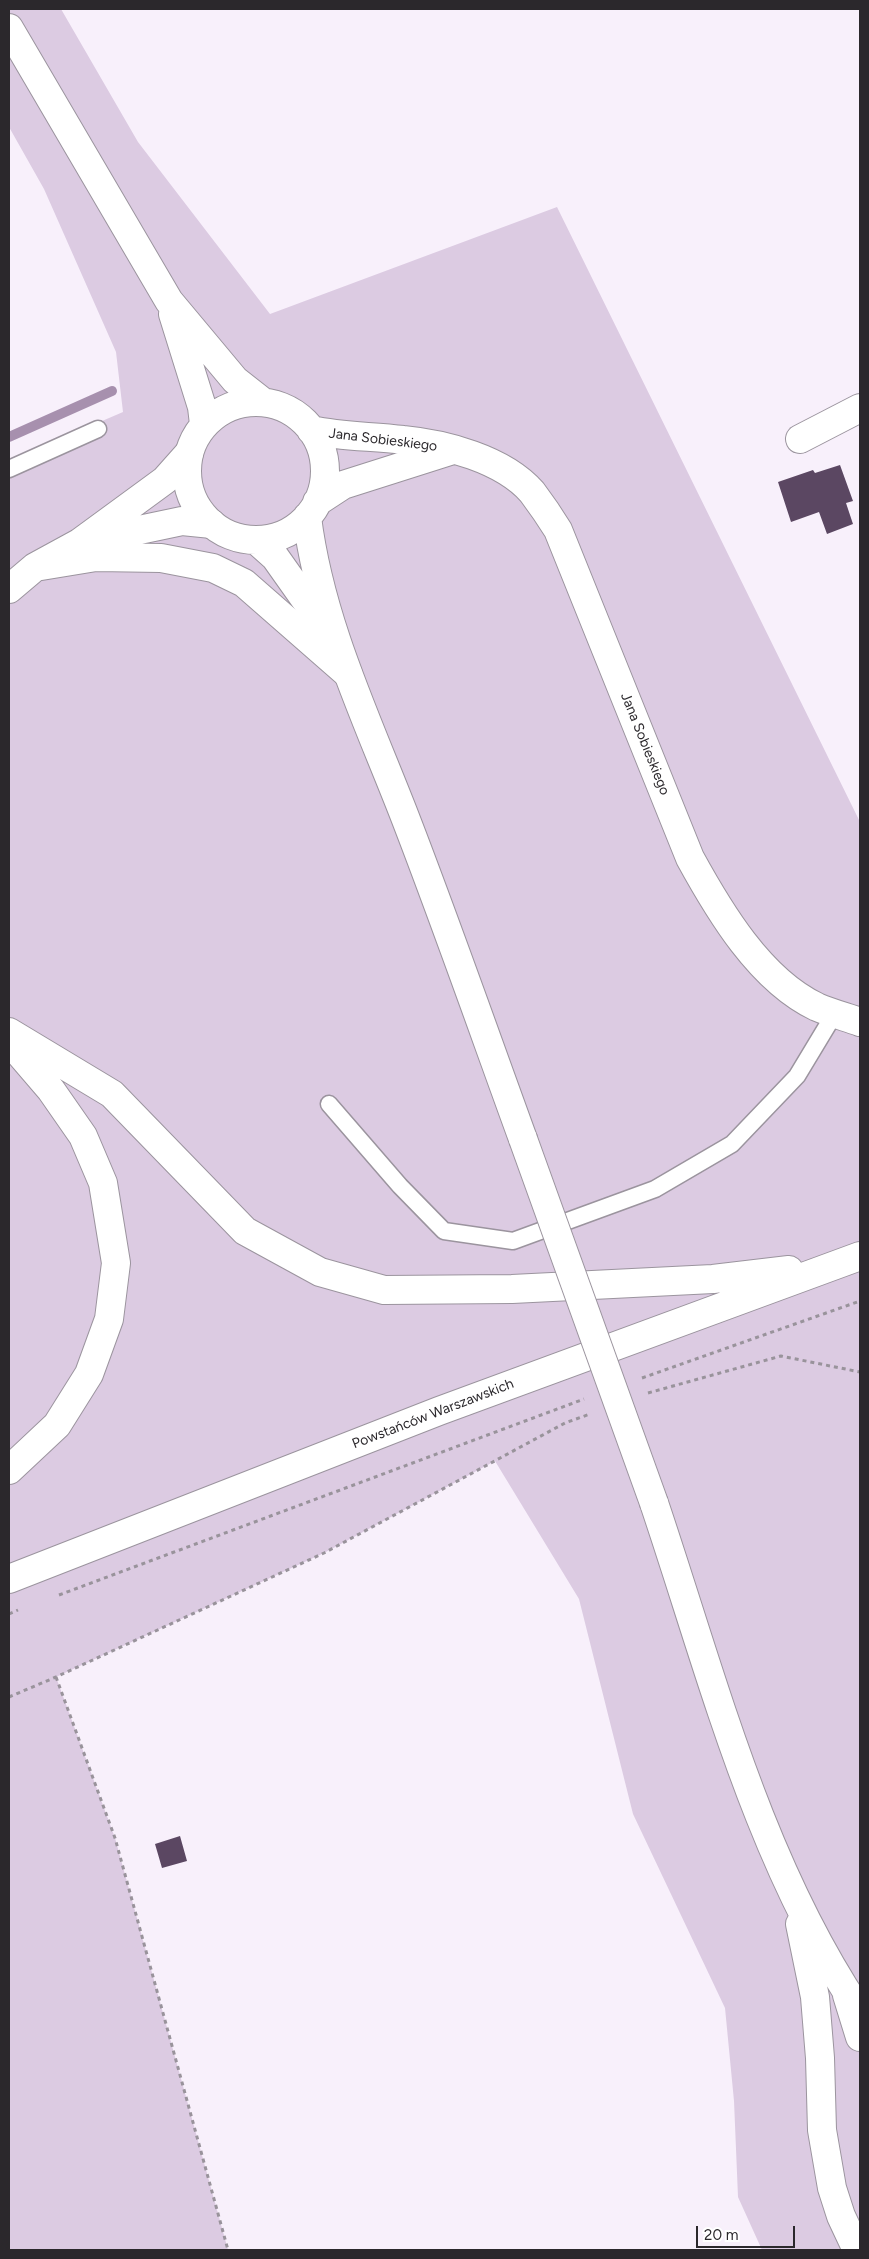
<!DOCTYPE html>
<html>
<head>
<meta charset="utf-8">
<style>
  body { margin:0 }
  #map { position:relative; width:869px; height:2259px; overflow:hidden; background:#f8f0fb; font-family:Figtree,sans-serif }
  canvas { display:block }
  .frame { position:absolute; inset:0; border:10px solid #2b282c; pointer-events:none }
  .scale { position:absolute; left:696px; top:2226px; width:99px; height:22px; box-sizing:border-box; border:2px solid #2b282c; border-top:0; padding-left:6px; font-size:15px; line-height:18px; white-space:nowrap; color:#2b282c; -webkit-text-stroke:4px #fff; paint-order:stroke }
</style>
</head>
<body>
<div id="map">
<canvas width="869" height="2259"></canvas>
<div class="frame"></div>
<div class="scale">20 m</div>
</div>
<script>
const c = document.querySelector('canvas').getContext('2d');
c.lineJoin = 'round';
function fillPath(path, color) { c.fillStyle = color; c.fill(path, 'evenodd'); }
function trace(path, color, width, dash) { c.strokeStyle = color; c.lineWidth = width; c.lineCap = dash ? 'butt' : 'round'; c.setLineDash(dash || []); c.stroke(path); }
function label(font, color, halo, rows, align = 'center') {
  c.font = font + ' Figtree,sans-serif'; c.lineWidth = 5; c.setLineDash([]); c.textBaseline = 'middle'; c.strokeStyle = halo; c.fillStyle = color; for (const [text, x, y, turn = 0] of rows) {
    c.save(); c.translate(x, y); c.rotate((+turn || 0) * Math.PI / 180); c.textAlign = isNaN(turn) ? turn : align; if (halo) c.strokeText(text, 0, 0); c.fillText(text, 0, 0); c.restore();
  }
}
fillPath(new Path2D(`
  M9,9H61L138,142L270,314L557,207L860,822V2250H762L738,2197L734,2101L725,2008L633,1814L579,1599L495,1461L324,1553L56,1677L115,1838L228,2250H9V461L123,412L116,352L44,189L9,127Z`), '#dccbe2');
trace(new Path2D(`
  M9,437L112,391`), '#a790ae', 10);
fillPath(new Path2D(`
  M840,465L853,501L846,503L853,524L827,534L819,512L791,522L778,482L813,470L815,473Z
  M180,1836L187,1861L162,1868L155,1844Z`), '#5b4762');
const lane = new Path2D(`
  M9,469L98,429
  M329,1104L400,1186L444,1231L513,1241L655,1189L732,1144L797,1076L835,1013`);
const street = new Path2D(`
  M800,439L860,408`);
const secondary = new Path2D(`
  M9,28L169,301L235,380L263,402
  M173,314L202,407L204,424
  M187 471a69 69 0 1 1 138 0a69 69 0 1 1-138 0Z
  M311,430C342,437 372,436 403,440C445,444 503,459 532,492C541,504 550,517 558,530L690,858C719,911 760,980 817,1007C831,1013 846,1017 860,1022
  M317,502L343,485L450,451
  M307,517C320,622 367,719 405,817C446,923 484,1032 523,1139
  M256,540L275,557L326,629
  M654,1503C712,1675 758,1861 860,2012
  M800,1924L815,1997L820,2058L822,2130L832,2188L841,2216L857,2250
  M847,1995L860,2037`);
const primary = new Path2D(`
  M87,541L182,521L212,524
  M35,567L96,557L161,558L213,568L244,583L348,674
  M9,589L35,567L79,543L165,480L189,453
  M9,1032L112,1094L245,1231L320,1272L384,1290L512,1289L713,1279L789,1270
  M9,1041L51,1090L83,1136L103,1183L116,1263L109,1319L89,1374L57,1425L9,1470
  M9,1579L439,1411L860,1256`);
trace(lane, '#9b949e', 19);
trace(street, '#9b949e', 30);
trace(secondary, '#9b949e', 30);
trace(primary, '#9b949e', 30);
trace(new Path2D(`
  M642,1378L860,1301
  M648,1393L781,1356L860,1372
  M59,1595L584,1399
  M9,1614L18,1610
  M56,1677L115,1838L228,2250
  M9,1697L56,1677L324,1553L565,1423L590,1414`), '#99939b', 3, [4, 4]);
trace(lane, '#fff', 16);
trace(street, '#fff', 28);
trace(secondary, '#fff', 28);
trace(primary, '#fff', 28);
const secondaryBridge = new Path2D(`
  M523,1139L654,1503`);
trace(secondaryBridge, '#9b949e', 30, []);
trace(secondaryBridge, '#fff', 28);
label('14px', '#2b282c', '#fff', [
  ["Jana Sobieskiego",383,440,7],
  ["Jana Sobieskiego",645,744,68],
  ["Powstańców Warszawskich",433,1414,-21]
]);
</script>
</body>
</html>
